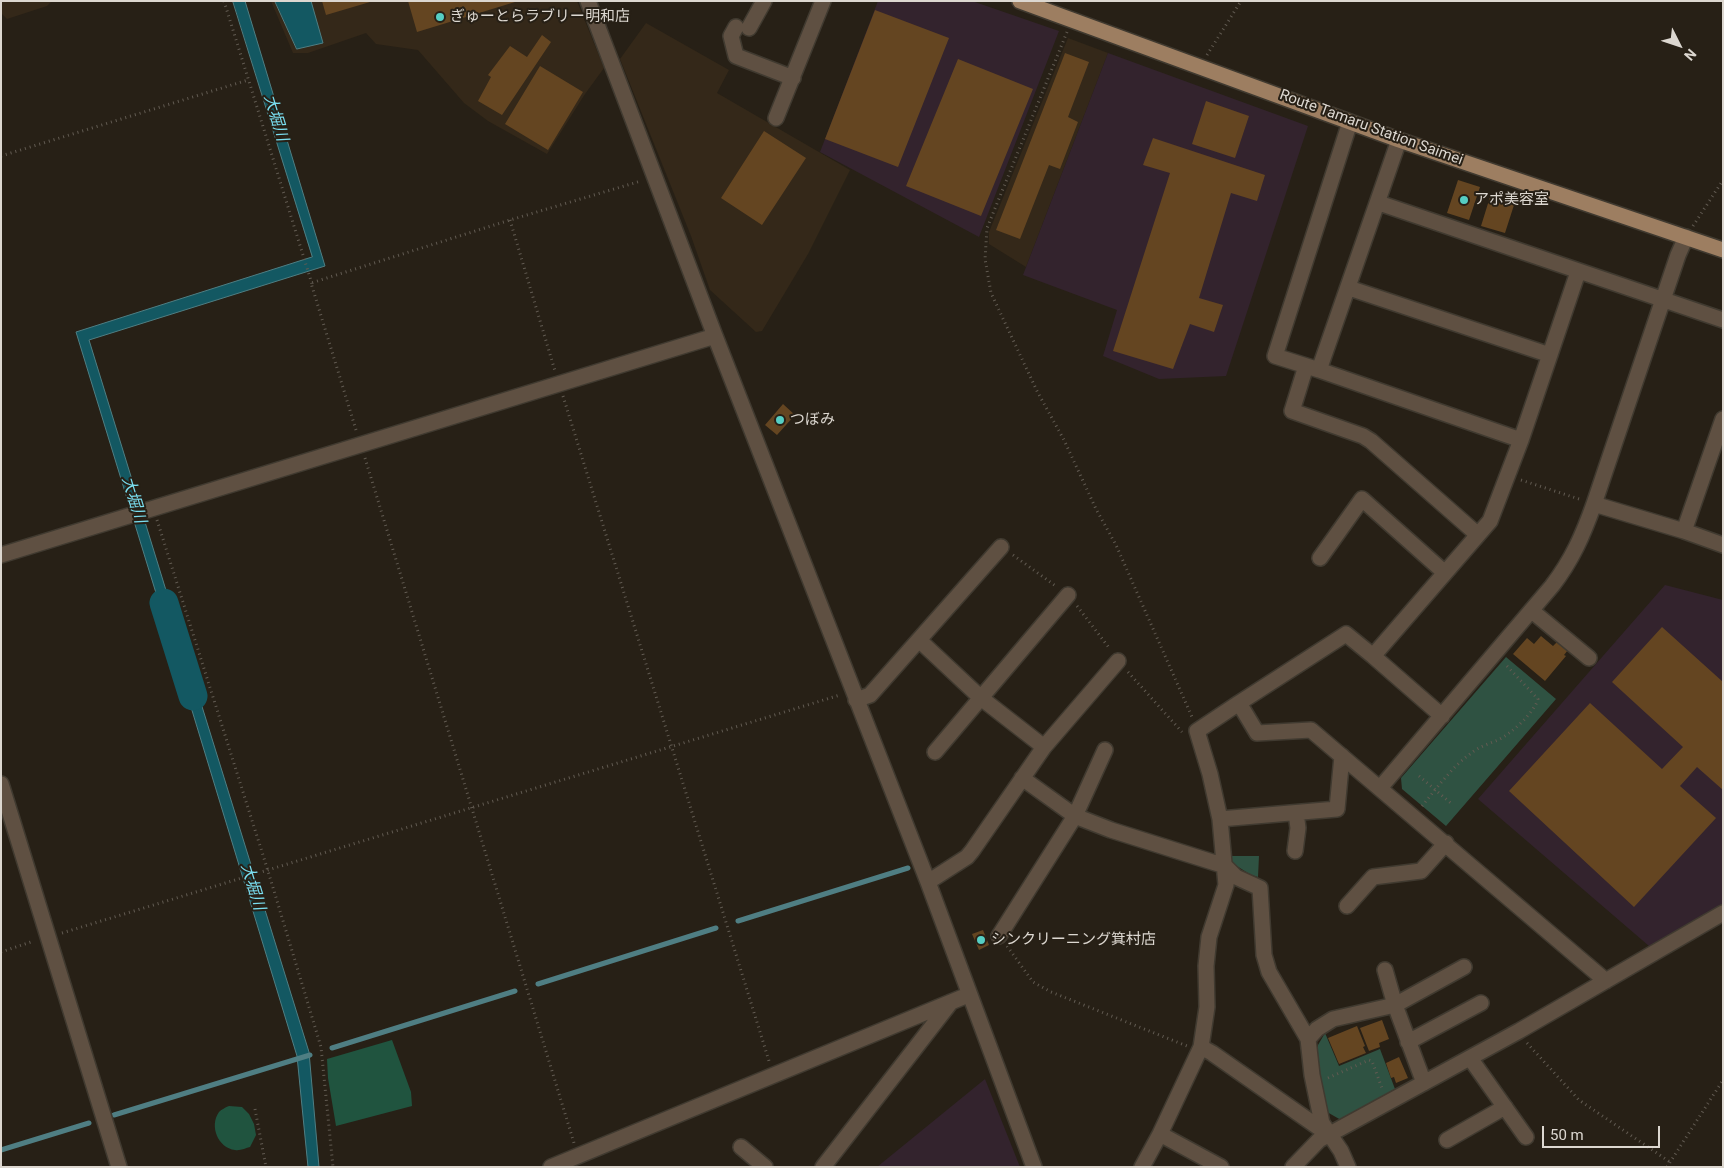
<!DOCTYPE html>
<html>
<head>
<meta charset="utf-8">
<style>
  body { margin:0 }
  #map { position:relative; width:1724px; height:1168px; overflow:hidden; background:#272016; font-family:Roboto,sans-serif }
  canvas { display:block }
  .frame { position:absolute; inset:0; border:2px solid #dcd7d0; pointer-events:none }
  .north { position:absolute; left:1654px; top:20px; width:50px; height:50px; -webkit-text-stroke:4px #272016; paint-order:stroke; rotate:131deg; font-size:14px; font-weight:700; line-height:20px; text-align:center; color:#dcd7d0 }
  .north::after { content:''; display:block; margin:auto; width:18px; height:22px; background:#dcd7d0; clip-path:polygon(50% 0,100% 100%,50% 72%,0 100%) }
  .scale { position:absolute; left:1542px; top:1126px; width:118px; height:22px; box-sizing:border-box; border:2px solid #dcd7d0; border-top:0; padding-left:6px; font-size:15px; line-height:18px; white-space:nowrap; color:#dcd7d0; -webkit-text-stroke:4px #272016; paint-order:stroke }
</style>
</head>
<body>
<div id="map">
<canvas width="1724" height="1168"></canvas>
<div class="frame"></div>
<div class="north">N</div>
<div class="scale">50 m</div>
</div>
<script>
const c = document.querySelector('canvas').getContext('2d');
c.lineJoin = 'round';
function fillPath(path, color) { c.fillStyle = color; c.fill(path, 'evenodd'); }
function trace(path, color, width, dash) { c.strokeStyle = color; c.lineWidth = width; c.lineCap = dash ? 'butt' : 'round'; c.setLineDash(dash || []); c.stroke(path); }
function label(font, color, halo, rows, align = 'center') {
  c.font = font + ' Roboto,"Noto Sans JP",sans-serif'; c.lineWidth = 4; c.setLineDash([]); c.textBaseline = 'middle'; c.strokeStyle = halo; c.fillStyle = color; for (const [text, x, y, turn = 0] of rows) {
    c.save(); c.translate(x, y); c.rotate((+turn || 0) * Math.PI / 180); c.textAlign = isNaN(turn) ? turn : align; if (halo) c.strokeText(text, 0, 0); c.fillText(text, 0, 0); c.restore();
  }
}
fillPath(new Path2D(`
  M1,1H52L47,6L7,19L1,13Z
  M271,1H577L604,68L585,94L547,154L488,121L464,103L418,50L376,44L366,33L308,53H293Z
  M646,23L729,70L717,93L850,170L808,254L762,331L756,332L710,290L691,236L620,59Z
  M1068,38L1108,53L1026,267L989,244V232Z`), '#342819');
fillPath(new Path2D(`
  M878,1H972L1059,31L979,237L820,152Z
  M1108,53L1308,126L1226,376L1159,379L1103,356L1117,310L1023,275Z
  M1665,585L1723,600V906L1649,946L1478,799Z
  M985,1079L1020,1167H877Z`), '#33232d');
fillPath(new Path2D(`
  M1506,657L1556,699L1446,826L1402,789L1401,778Z
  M1232,856H1259L1258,877L1251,875L1232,863Z
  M1325,1033L1339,1066L1380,1049L1395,1089L1341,1120L1327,1112L1317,1057L1318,1045Z`), '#2f5242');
fillPath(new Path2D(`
  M392,1040L411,1092L412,1106L336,1126L328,1078L327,1059Z
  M229,1106L242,1107L249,1114L254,1124L256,1135L250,1147C246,1148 240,1151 235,1150C218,1148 209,1126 219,1112C221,1110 226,1107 229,1106Z`), '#20543f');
const water = new Path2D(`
  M233,1H245L325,266L89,340L181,639L171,642L76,332L312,257Z
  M275,1H311L323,43L297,49Z
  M187,658L309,1052L319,1167H308L297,1056L177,661Z`);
fillPath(water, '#135862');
trace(water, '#4f7e83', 1);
trace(new Path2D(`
  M738,921L908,868
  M538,984L716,928
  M332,1048L515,991
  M114,1115L310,1055
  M1,1150L89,1123`), '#4f7e83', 5);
trace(new Path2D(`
  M164,603L193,696`), '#135862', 29);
fillPath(new Path2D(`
  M322,1H370V2L326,15Z
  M408,1H515V2L417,32Z
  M875,10L949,38L898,167L825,139Z
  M542,35L551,42L502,115L478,101L491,77L488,75L510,46L527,57Z
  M1065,53L1089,62L1068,117L1078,122L1060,169L1049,165L1020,239L996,230Z
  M958,59L1033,89L981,216L906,186Z
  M540,66L583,92L548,150L505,124Z
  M1206,101L1249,116L1235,158L1192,144Z
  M764,131L806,158L762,225L721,198Z
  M1153,138L1265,175L1257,201L1231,193L1199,298L1223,305L1214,332L1190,324L1173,369L1113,351L1170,173L1143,165Z
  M1458,180L1480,187L1469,220L1447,213Z
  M1490,197L1514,205L1505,233L1481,226Z
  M783,404L795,415L777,435L765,425Z
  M1662,627L1723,682V790L1697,767L1680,786L1716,818L1634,907L1509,791L1590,703L1662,769L1683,747L1612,682Z
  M1541,636L1553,646L1558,641L1568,650L1564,655L1566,656L1545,681L1513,654L1527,638L1534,644Z
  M983,930L989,945L979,950L972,934Z
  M1382,1020L1389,1039L1379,1043L1380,1047L1369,1051L1360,1028Z
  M1357,1026L1365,1046L1363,1047L1366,1053L1339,1064L1328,1038Z
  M1399,1057L1408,1078L1396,1083L1394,1077L1391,1078L1386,1063Z`), '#644521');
const minor = new Path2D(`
  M588,1L715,336L928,882L1034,1167
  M736,27L731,36L736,56L793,78
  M749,28L764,1
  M776,118L823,1
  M1350,122L1275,356L1319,370L1521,440
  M1379,203L1723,320
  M1578,272L1521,440L1490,521L1373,656L1346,634L1239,703L1257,733L1311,730L1606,981
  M1349,288L1550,355
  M1306,366L1292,411L1363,436L1371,441L1478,535
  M1319,370L1399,140
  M1594,504L1684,531L1723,545
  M1684,531L1723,419
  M1,555L715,336
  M1320,558L1362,499L1445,573
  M1532,611L1589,658
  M919,640L981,698L1044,747
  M1373,656L1442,716
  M856,700L870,695L1001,547
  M935,752L1068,595
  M1022,778L1075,816L1111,830L1225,866L1236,877L1260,888L1264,955L1269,972L1308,1039L1312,1075L1322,1123L1341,1151L1348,1167
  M1,784L119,1167
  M1380,788L1552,586C1572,560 1583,535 1594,504L1678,255L1686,237
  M1220,819L1337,809L1342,756
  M1295,851L1298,828L1296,813
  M928,882L967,857L972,851L1044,747L1118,661
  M1347,906L1373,877L1421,871L1446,843
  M999,936L1075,816L1105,750
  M1385,970L1395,1005L1464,967
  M1308,1039L1317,1029L1333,1019L1395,1005L1424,1083
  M1408,1042L1481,1003
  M1201,1047L1212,1053L1328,1134
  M1470,1058L1526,1137
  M1160,1134L1221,1167
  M1447,1140L1505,1107
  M741,1147L765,1167
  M551,1167L968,995
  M823,1167L951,1002
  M1142,1167L1160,1134L1201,1047L1207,1007L1206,966L1209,937L1226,885L1220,819L1210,774L1197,731L1239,703
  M1293,1167L1319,1140L1519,1031L1723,913`);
const major = new Path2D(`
  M1020,1L1399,140L1723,250`);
trace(minor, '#403a30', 18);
trace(major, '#403a30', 18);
trace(new Path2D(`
  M224,1L312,284
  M1067,32L987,228L985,259L991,293L1037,391L1064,440L1096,509L1116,545L1192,717
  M1207,55L1241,1
  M1,156L248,80
  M510,220L555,371
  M1693,226L1723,180
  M563,396L769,1061
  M356,430L311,283L510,220L641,181
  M365,458L574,1143
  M1521,480L1582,500
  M157,520L268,871L321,1047L333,1167
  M1013,555L1057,587
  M1077,606L1110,649
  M1128,672L1182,732
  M1419,776L1453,805
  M1422,806C1437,788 1451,768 1470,754C1478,747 1488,744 1498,740C1511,734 1534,713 1538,699L1505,664
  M62,933L840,695
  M1007,946L1033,982L1051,992L1187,1046
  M1,952L34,941
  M1527,1043L1579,1100L1670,1162
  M1328,1078L1369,1060L1372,1061L1383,1091
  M255,1109L266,1167
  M1667,1167L1723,1080`), '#625b52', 3, [1, 4]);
trace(minor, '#5f5042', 15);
trace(major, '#9d7e61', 15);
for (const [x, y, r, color] of [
  [440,17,5,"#56cec3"],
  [1464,200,5,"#56cec3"],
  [780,420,5,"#56cec3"],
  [981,940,5,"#56cec3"]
]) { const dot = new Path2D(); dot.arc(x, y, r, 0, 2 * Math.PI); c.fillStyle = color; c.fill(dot); trace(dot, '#272016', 2); }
label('15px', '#dcd7d0', '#272016', [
  ["ぎゅーとらラブリー明和店",450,17],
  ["アポ美容室",1474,200],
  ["つぼみ",790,420],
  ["シンクリーニング箕村店",991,940]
], 'left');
label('15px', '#dcd7d0', '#272016', [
  ["Route Tamaru Station Saimei",1371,128,20]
]);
label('italic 16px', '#7adef0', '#272016', [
  ["大堀川",275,118,73],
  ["大堀川",133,500,73],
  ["大堀川",252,887,73]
]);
</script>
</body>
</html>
